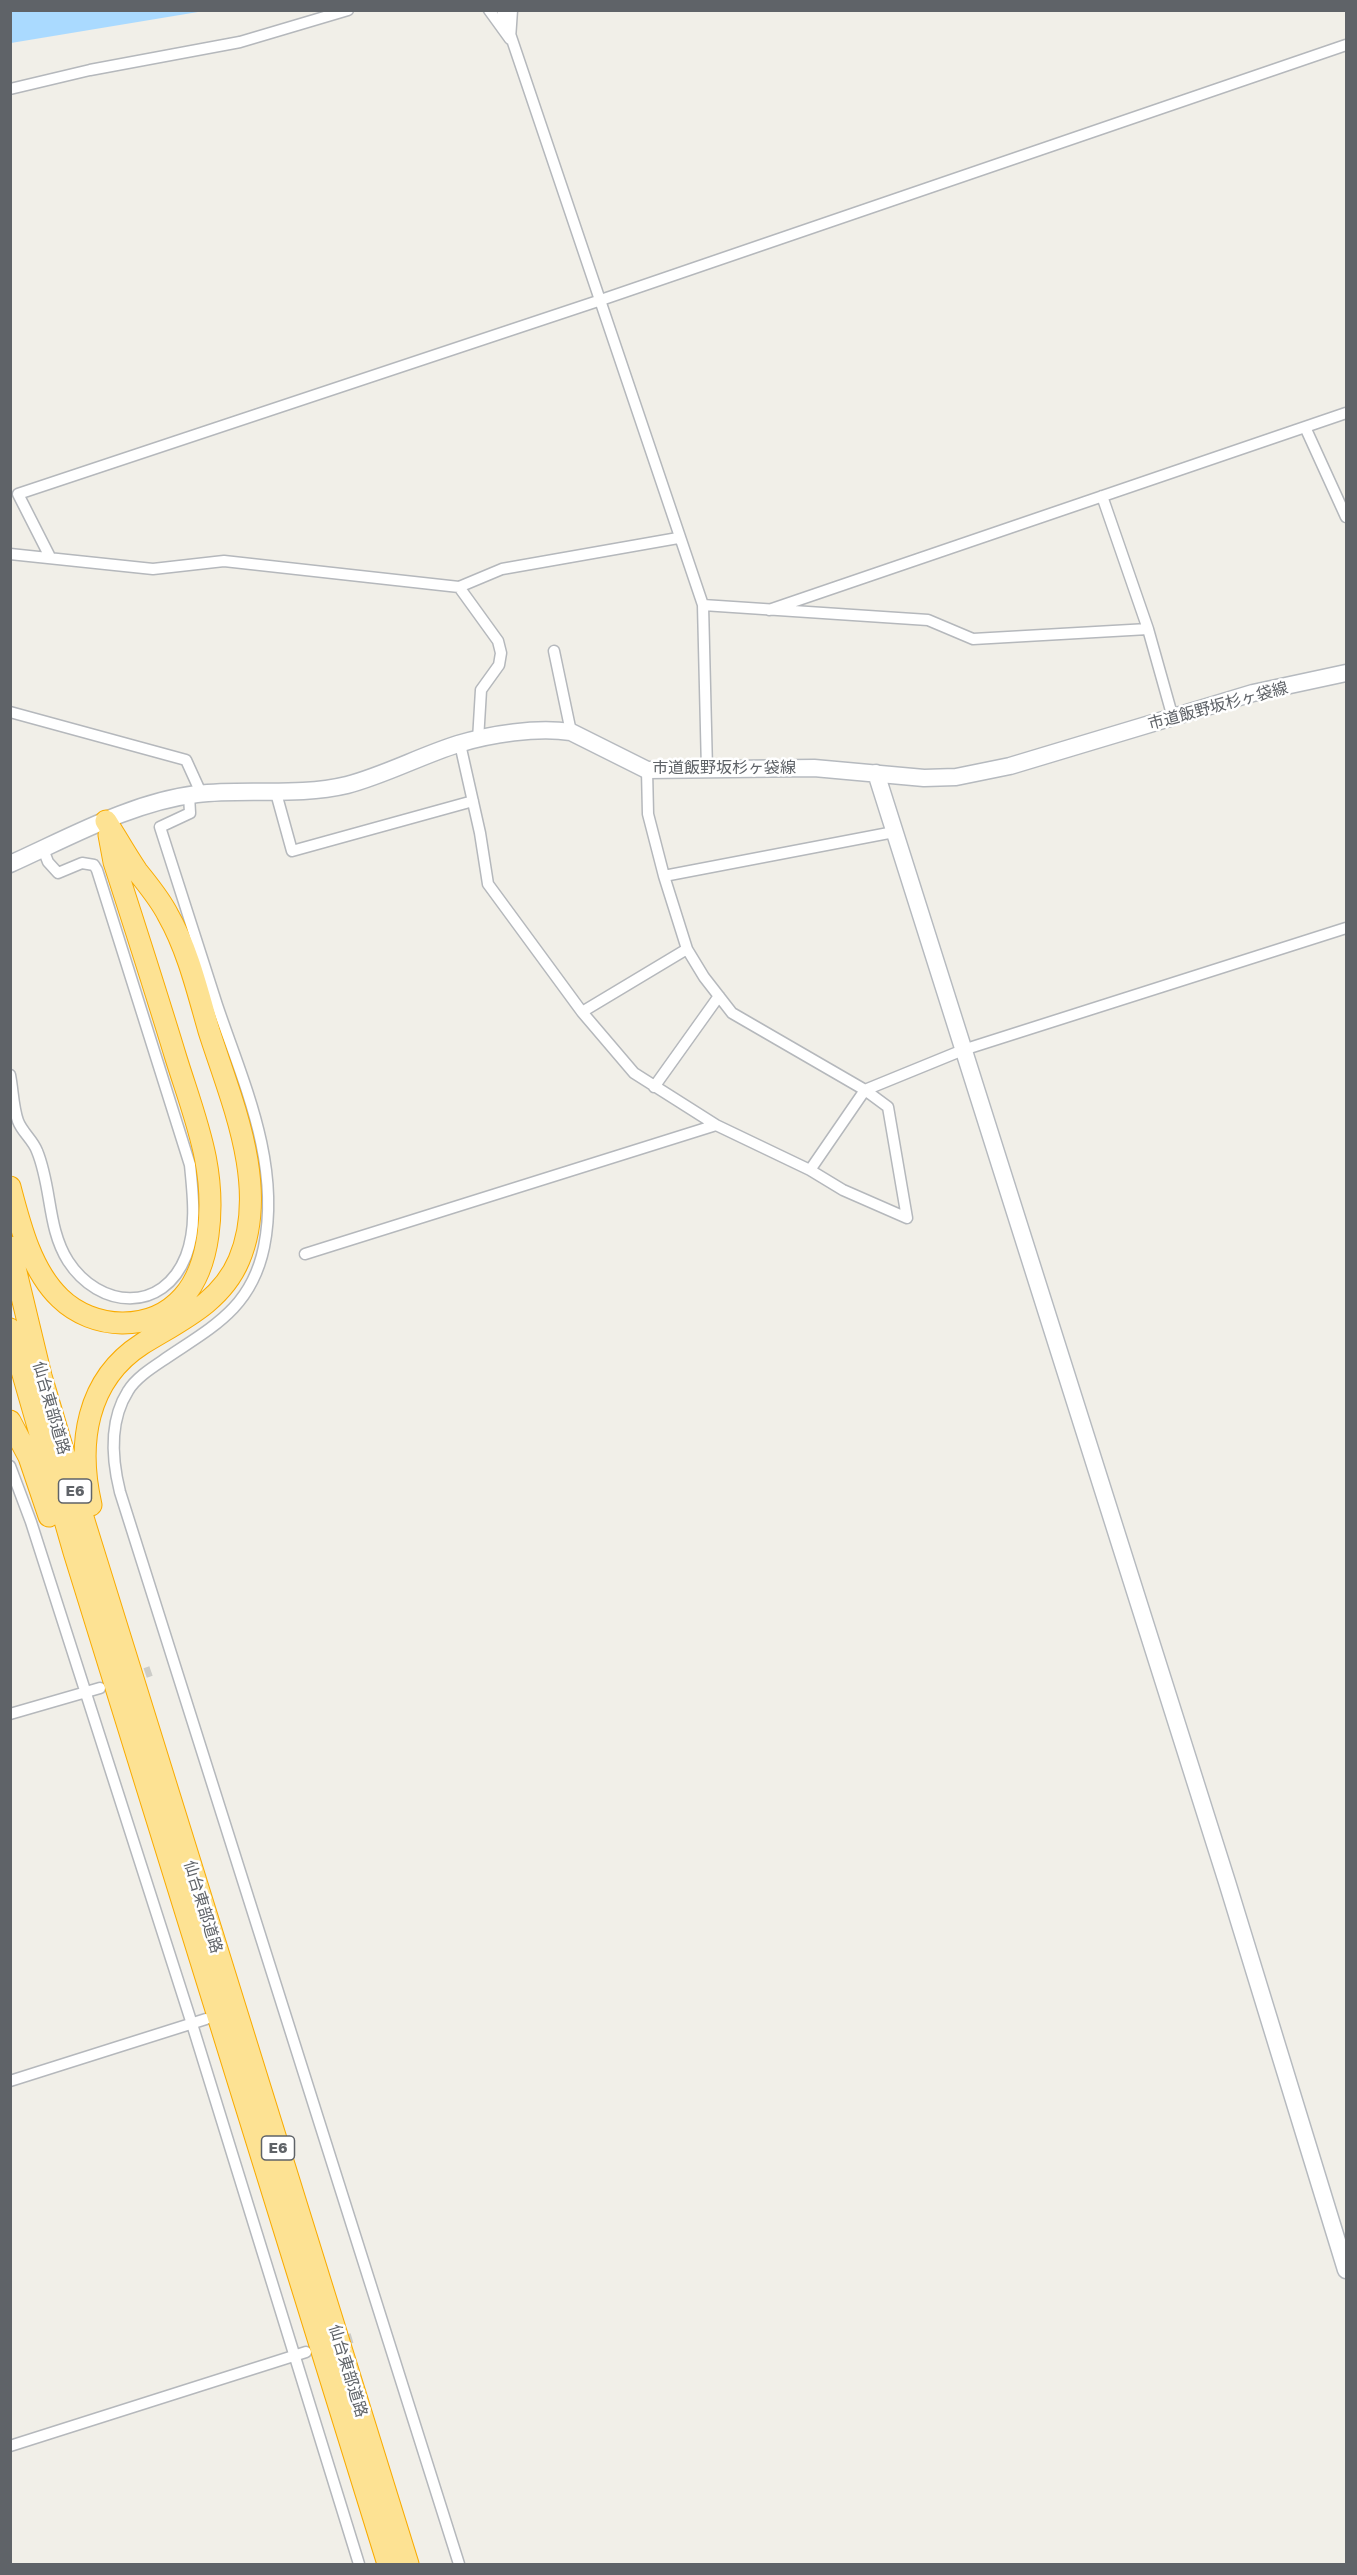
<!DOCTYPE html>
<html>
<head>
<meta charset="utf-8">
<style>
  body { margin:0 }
  #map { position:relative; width:1357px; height:2575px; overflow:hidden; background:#f1efe8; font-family:"Golos Text",sans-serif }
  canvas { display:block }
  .frame { position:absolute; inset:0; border:12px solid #5f6368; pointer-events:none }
</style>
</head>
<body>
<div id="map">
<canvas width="1357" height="2575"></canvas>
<div class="frame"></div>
</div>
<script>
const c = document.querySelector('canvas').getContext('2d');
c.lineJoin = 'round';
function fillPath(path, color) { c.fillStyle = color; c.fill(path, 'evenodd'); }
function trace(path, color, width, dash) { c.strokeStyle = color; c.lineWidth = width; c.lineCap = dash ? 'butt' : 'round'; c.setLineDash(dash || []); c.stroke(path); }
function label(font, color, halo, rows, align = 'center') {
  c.font = font + ' "Golos Text","Noto Sans JP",sans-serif'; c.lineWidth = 5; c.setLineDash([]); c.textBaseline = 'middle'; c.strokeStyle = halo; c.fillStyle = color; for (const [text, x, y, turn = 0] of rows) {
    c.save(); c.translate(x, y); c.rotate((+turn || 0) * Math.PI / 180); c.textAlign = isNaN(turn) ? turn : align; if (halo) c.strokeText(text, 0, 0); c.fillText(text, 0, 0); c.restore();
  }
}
fillPath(new Path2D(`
  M13,11V10L204,11L11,43V12Z`), '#aadaff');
trace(new Path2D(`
  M131,1678L151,1671
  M335,2343L352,2338`), '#ccccc8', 10, [10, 5]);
const street = new Path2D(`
  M489,10L510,39L512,10
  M502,10L703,605L707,770
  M10,89L90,70L240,42L348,10
  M1305,427L1346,517
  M1102,496L1148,629L1173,718
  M10,554L153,569L224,561L459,587L502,569L678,538
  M50,557L18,494L598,301L1346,45
  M459,587L498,641L501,653L499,665L481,690L478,740
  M703,605L928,620L973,639L1148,629
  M769,610L1346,413
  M554,651L571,732
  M10,712L186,760L201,793
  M460,744L480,833L488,884L582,1012L634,1073L716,1125L810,1170L843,1190L907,1218L888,1107L865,1090L732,1013L704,977L687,949L664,876L648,814L647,770
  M276,793L292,851L473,801
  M189,795L190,813L160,827C179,886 198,946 217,1005C243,1082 281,1163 264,1247C251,1310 210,1328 162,1361C150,1369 135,1379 128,1391C109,1421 112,1460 120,1492L459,2564
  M664,876L894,832
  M582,1012L687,949
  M10,1075C13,1090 13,1107 18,1121C22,1132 33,1140 37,1151C52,1187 47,1228 68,1261C99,1309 163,1314 186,1256C197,1227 193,1195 190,1165L97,870L94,865L82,863L58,873L48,862L43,849
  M654,1087L719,996
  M810,1170L865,1090L963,1050L1346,928
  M305,1254L716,1125
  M10,1466L31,1522L192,2024L359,2564
  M10,1714L100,1688
  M10,2081L206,2019
  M10,2446L306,2352`);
const secondary = new Path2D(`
  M876,773L1227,1882L1346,2270
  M10,864C70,837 132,802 197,794C247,788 297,797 347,785C385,775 420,756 458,744C491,734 536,727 571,732L647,770L814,768L924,778L956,777L1010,766L1253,693L1346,673`);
const highway = new Path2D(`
  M10,1187C20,1225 31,1270 60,1298C93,1330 151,1333 183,1297C198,1280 205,1257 208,1235C217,1169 195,1119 176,1058C156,992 135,927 114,862L109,835
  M10,1247L41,1376L85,1524L408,2564
  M10,1329L74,1552L388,2564
  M10,1421L29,1457L49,1516
  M91,1505C77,1444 86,1380 142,1344C179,1321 221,1303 239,1260C270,1187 231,1100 209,1031C198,993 188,950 168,915C160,899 148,885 137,871C126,855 116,837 106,821`);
trace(street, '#b5b8bc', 13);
trace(secondary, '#b6babf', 19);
trace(highway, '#f9ab00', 23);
trace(street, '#fff', 10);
trace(secondary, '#fff', 16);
trace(highway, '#fde293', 21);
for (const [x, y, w] of [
  [75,1491,33],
  [278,2148,33]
]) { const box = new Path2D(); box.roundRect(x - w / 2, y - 12, w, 24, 4.5); c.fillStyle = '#fff'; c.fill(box); trace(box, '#5f6368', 1.5); }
label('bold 15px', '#5f6368', null, [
  ["E6",75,1491],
  ["E6",278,2148]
]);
label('16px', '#5f6368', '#fff', [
  ["市道飯野坂杉ヶ袋線",1218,706,-15],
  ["市道飯野坂杉ヶ袋線",724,768],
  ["仙台東部道路",51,1408,74],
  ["仙台東部道路",203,1907,73],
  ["仙台東部道路",348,2371,73]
]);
</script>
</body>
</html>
